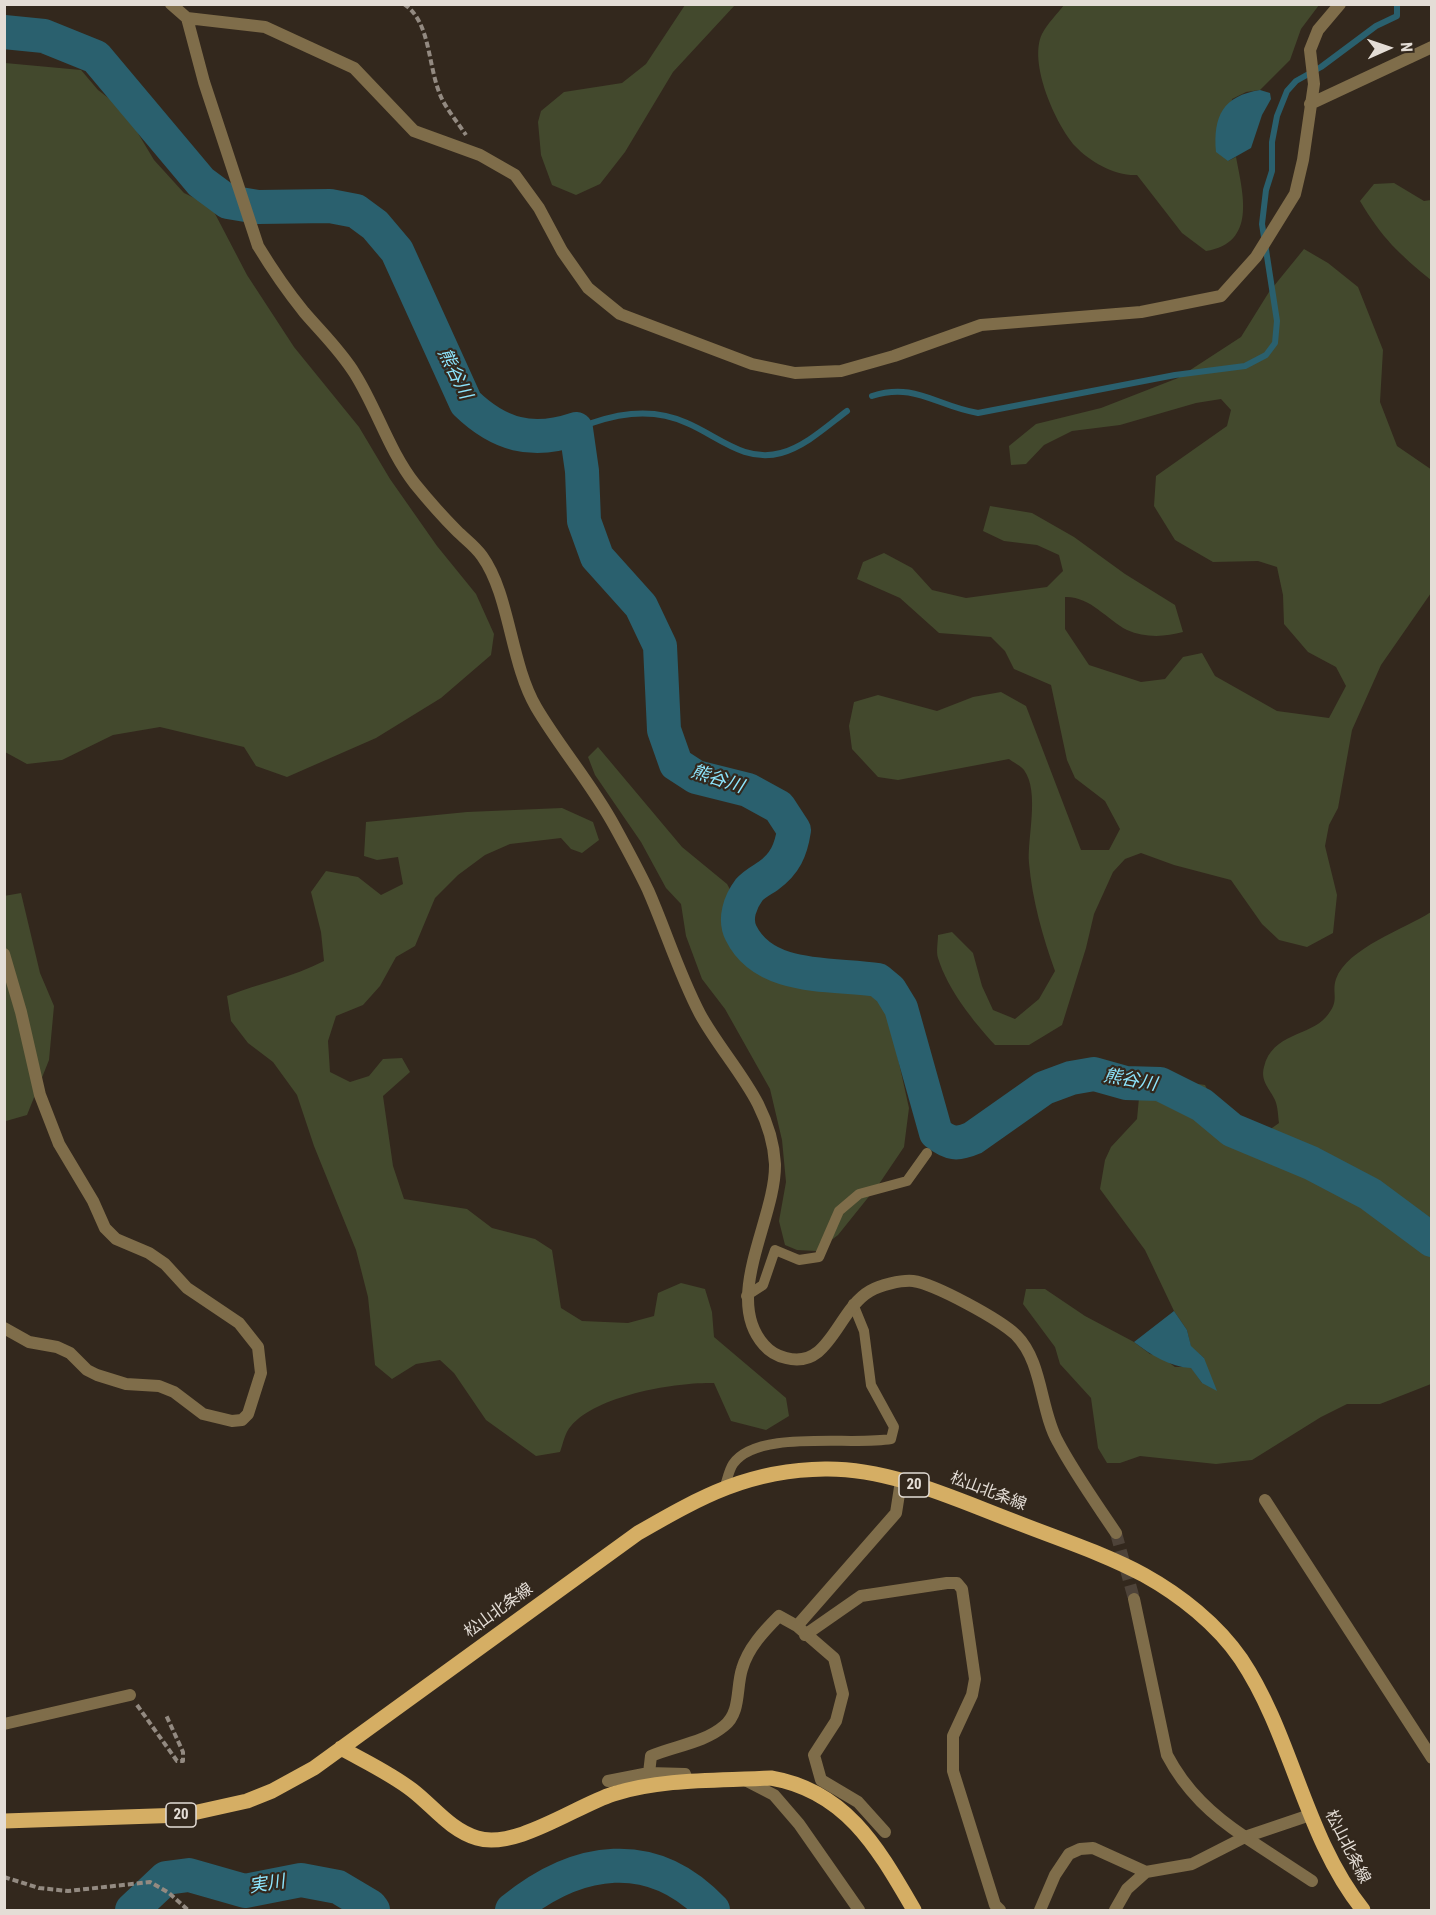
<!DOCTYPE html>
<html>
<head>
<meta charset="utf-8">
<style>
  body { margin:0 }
  #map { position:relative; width:1436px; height:1915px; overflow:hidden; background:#33281d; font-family:"Roboto Condensed",sans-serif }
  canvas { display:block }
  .frame { position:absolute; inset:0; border:6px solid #e4ddd6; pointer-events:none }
  .north { position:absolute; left:1358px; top:18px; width:60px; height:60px; -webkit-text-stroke:4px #33281d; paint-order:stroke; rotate:87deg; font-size:16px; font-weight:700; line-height:24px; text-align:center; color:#e4ddd6 }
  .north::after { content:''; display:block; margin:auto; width:21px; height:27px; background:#e4ddd6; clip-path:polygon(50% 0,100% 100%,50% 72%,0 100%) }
</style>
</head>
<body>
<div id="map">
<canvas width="1436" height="1915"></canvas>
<div class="frame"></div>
<div class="north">N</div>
</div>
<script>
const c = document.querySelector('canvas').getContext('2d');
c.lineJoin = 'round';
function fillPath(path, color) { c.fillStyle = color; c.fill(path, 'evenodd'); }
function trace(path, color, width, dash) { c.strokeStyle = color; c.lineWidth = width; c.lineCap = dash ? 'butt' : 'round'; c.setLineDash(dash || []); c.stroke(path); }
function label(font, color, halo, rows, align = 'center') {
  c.font = font + ' "Roboto Condensed","Noto Sans JP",sans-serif'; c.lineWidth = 4.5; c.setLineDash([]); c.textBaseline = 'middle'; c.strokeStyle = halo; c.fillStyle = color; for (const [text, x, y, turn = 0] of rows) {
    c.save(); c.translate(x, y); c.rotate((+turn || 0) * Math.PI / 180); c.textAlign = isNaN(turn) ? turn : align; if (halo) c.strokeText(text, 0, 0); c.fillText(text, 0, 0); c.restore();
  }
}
fillPath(new Path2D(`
  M685,5H735L673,72L625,152L600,184L576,195L552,185L541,155L538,122L541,111L564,92L622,83L646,64Z
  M1064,5H1319L1301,29L1290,60L1260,90L1246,92L1232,99L1228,161L1236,157C1243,194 1257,243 1206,251L1182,233L1137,175C1115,176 1090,162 1075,146C1056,125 1028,63 1042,34C1047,24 1057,14 1064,5Z
  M5,63L81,70L98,90L124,110L154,160L184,193L211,206L247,275L294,347L359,427L390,479L437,546L476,594L494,634L491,655L441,698L376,738L287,777L256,766L244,747L160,727L113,735L62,760L27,764L5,752Z
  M1394,183L1424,201L1431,200V280C1399,254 1382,238 1360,201L1374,184Z
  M1304,249L1328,263L1358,287L1383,350L1380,402L1397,446L1432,470L1431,593L1381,665L1352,730L1338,808L1329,825L1325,846L1337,895L1333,933L1307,947L1279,940L1262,924L1231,880L1174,865L1141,853L1125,859L1113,872L1094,914L1086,948L1062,1025L1029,1045H995C973,1021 948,990 938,958C936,952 938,942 938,935L952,932L973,953L982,986L993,1010L1015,1019L1039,999L1055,971C1043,938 1032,899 1029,863C1027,838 1040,792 1024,770C1021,766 1013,762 1009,759L898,780L878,777L852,749L849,726L854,702L878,695L937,711L973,697L1001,692L1026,706L1081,850H1109L1120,829L1105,801L1075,778L1067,760L1051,685L1014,669L1005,651L991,637L939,633L900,598L857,579L863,562L884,553L912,568L932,590L966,598L1047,587L1063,571L1059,555L1037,545L1004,541L983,531L990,506L1032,513L1074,537L1125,574L1175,605L1183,632C1165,637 1145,638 1127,630C1106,619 1090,596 1065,597V629L1089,665L1141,682L1165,679L1183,657L1202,653L1215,676L1277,711L1329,718L1346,686L1336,667L1308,652L1284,624L1283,595L1277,567L1258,561L1213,562L1175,540L1154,506L1156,476L1227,426L1231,410L1221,399L1196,403L1120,425L1072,431L1044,445L1026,464L1011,465L1009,446L1036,424L1101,408L1178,378L1241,337L1269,292Z
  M598,747L682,847L727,884L749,924L770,948L814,971L868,986L887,1009L909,1108L904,1147L879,1184L838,1235L817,1251L797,1250L785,1245L779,1221L786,1182L782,1140L770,1089L725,1009L702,979L686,936L681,904L666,888L641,842L595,775L588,757Z
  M562,808L593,822L599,840L582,853L571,849L561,838L510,844L485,855L458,875L435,898L415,946L396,957L380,986L363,1005L336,1016L328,1041L330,1072L350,1082L369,1076L383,1059L402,1058L410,1072L383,1096L393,1166L404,1199L467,1209L492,1228L535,1239L552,1250L561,1308L582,1321L628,1323L654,1316L658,1293L681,1283L705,1289L712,1312L714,1337L786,1398L789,1416L766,1430L731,1421L714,1383C676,1382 597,1395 571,1426C565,1432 563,1444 560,1452L536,1456L486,1420L454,1373L440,1360L416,1364L392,1379L375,1365L368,1297L356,1250L314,1146L297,1095L273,1062L248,1043L231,1021L227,996C260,983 293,977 324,961L321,932L311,892L326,871L358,877L381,895L403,884L398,857L377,860L364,856L366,822L467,812Z
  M21,893L40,973L54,1006L49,1060L27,1115L6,1121L4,896Z
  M1431,912V1384L1380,1404H1347L1321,1417L1252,1460L1216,1464L1140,1456L1120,1463H1107L1098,1448L1091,1398L1060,1364L1055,1347L1023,1304L1026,1289H1045L1085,1316L1134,1342L1150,1354L1160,1356L1175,1367H1191L1202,1383L1204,1358L1191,1347L1187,1330L1174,1311L1145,1250L1100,1189L1105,1160L1111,1147L1137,1119L1139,1098L1145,1082L1172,1080L1205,1085C1221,1118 1241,1153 1279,1123C1278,1116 1278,1107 1275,1100C1270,1089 1260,1081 1264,1067C1272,1033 1310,1036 1326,1017C1341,1000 1331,994 1336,979C1347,948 1405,929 1431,912Z`), '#43492d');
fillPath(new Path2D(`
  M1260,90L1270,93L1271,99L1262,115L1251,148L1228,161L1216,152C1213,116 1223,96 1260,90Z
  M1174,1311L1187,1330L1191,1346L1204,1358L1217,1391L1202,1383L1191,1368C1170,1367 1151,1355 1134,1342Z`), '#2a606e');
trace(new Path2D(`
  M872,396C915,382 936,406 978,413L1175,375L1245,366L1266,355L1275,343L1277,321L1262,224L1266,190L1272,171V142L1277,116L1287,91L1296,81L1321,67L1376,26L1397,16V4
  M576,429C612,414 650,406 687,423C718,436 744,463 781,453C806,446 827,426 847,411`), '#2a606e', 6);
trace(new Path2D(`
  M4,32L44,36L96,57L201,182L228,202L258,207L330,206L356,211L375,225L397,251L466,403C499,435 532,444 576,429L582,471L584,521L597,557L641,606L660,646L664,730L676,764L696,777L748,790L779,807L794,830C791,850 785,864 768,876C762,880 754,884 749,890C740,902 734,919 741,933C765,982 834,973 878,980L890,990L901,1008L936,1133C950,1144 957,1145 973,1138L1044,1088L1071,1078L1094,1074L1126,1083L1160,1084L1202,1105L1232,1130L1311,1163L1370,1194L1432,1240
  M132,1910L166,1878L189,1875L245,1891L301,1880L338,1887L370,1906L373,1910
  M512,1910C577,1857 652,1845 713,1910`), '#2a606e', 34);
trace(new Path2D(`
  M1116,1533L1134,1599`), '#4e4339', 12, [12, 6]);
trace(new Path2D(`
  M404,4C432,23 427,68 442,99C448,111 458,123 466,135
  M137,1705L177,1761H183V1752L166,1715
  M4,1877L39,1888L68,1891L150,1882L169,1893L188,1910`), '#938a81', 4, [6, 3]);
trace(new Path2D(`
  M746,1296L763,1285L775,1250L799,1260L819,1257L839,1211L859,1194L907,1181L927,1153
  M725,1486C727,1480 729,1470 733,1464C757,1429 852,1446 891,1439L894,1427L871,1385L864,1331L853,1304`), '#7f6d4a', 10);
trace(new Path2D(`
  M171,4L187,18L265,27L354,68L414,131L480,155L515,175L539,208L562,251L588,288L620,314L752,364L795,373L841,371L894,356L981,325L1141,312L1221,296L1256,257L1295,194L1303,160L1314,84L1310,50L1318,30L1340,4
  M187,18L204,82L258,246C272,269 287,291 304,312C322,333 341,351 355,374C377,409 389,451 415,484C428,500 442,516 457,531C465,539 475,546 482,556C510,595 510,662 536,707C560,748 592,784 615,827C626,847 638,869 648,890C666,931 679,974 700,1014C717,1045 742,1073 758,1104C767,1122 774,1144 775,1164C776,1219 722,1298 764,1345C770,1352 777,1356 786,1358C830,1370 837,1310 870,1291C880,1285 901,1280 913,1281C935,1284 999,1319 1016,1335C1043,1362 1040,1410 1058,1442C1075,1474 1096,1503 1116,1533
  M1310,104L1432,47
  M4,954L21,1012L40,1095L59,1144L93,1201L105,1228L116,1239L149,1253L165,1264L187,1288L239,1323L258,1347L261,1373L248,1414L242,1420L232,1421L203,1414L174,1392L159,1386L126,1384L97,1375L87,1370L70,1353L57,1347L29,1342L4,1328
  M1265,1500L1432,1758
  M1134,1599L1167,1755C1186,1791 1212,1815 1245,1837L1310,1815
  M797,1626L896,1513L901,1481
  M805,1635L861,1596L947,1583H957L962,1589L975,1679L972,1695L953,1736V1771L995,1905L1000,1910
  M4,1724L130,1695
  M745,1780L774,1795L799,1824L859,1910
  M608,1781L649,1773
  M688,1782L685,1774L649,1773L651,1756C674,1746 704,1743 724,1726C741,1713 736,1688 742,1669C748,1648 764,1631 779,1616L797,1626L834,1658L843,1694L836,1721L814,1755L821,1780L858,1802L885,1832
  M1040,1910L1055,1875L1069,1854L1080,1849L1093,1848L1146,1872L1192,1864L1245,1837L1312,1881
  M1115,1910L1127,1889L1146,1872`), '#7f6d4a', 12);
trace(new Path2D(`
  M341,1748C364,1761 390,1773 412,1790C433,1806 450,1830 477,1838C515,1850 576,1806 613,1794C664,1778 719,1781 771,1778C847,1791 879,1850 914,1910
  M4,1821L184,1815L247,1801L272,1791L314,1768L638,1533C702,1496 749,1470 825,1469C892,1468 959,1501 1021,1524C1062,1540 1105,1554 1144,1575C1180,1595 1217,1624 1241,1659C1293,1737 1304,1836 1363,1910`), '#d5ae64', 15);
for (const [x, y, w] of [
  [914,1485,30],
  [181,1815,30]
]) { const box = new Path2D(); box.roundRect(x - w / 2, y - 12, w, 24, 4.5); c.fillStyle = '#33281d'; c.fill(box); trace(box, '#e4ddd6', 1.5); }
label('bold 15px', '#e4ddd6', null, [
  ["20",914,1485],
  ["20",181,1815]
]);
label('16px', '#e4ddd6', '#33281d', [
  ["松山北条線",988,1492,21],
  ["松山北条線",499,1611,-36],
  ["松山北条線",1347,1847,63]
]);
label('italic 18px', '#8ee6fe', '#33281d', [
  ["熊谷川",454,374,64],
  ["熊谷川",717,780,18],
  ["熊谷川",1130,1081,10],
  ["実川",267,1885,-9]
]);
</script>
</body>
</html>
